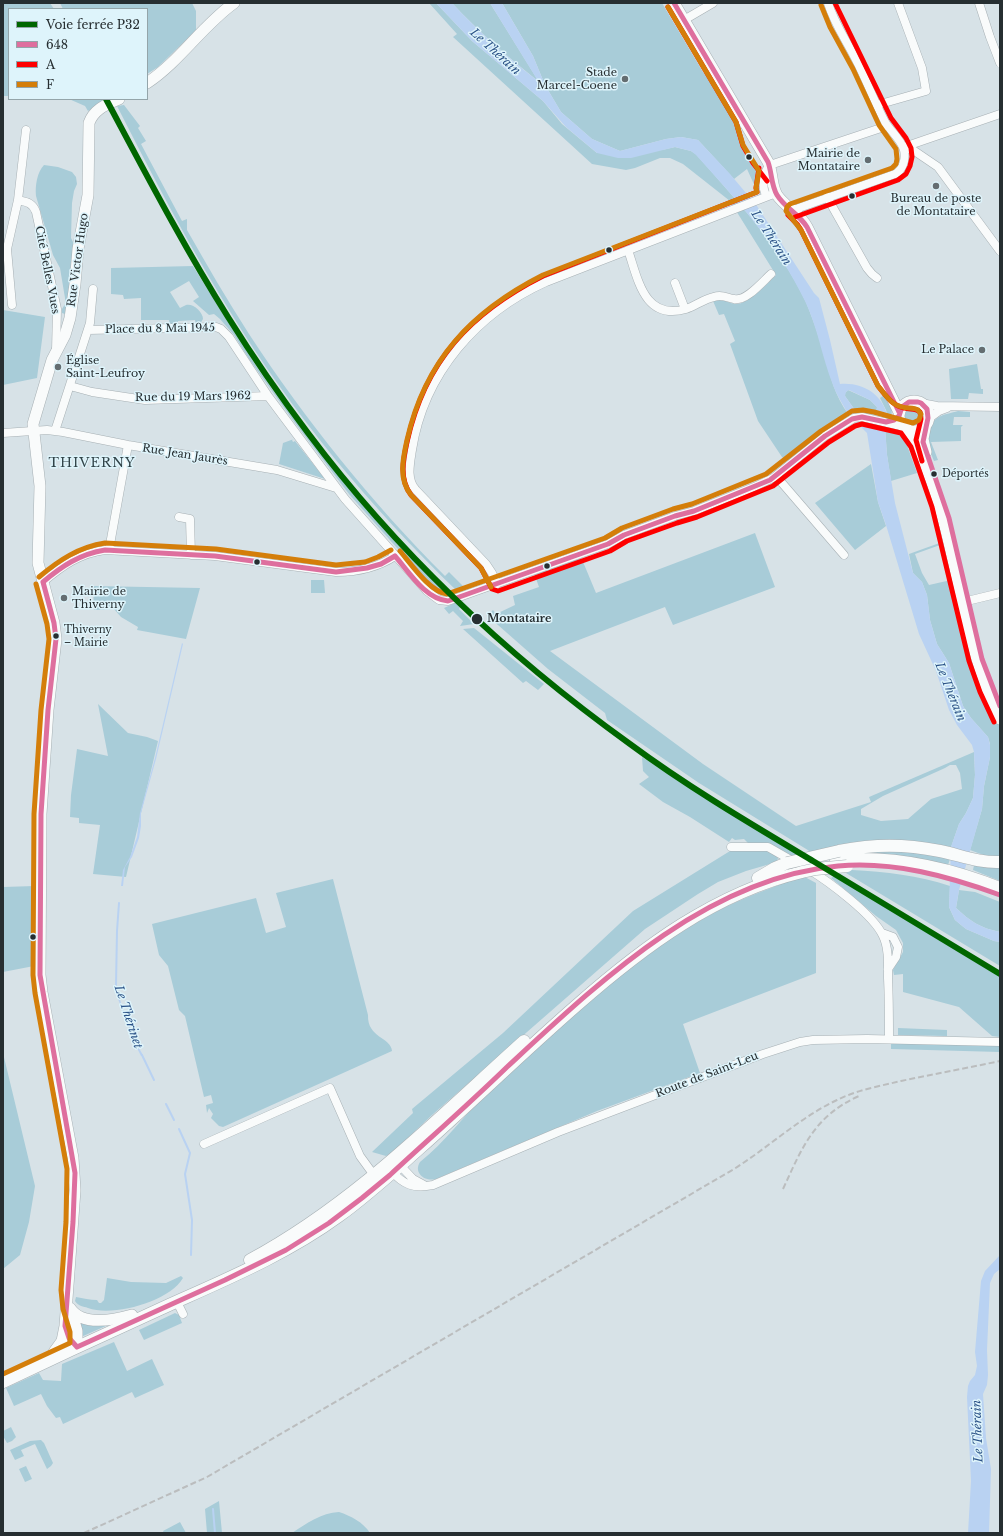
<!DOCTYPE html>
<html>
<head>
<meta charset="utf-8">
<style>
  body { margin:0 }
  #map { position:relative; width:1003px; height:1536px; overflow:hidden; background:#d7e2e7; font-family:"Libre Baskerville",serif }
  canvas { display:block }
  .frame { position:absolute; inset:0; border:4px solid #262e31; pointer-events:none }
  .legend { position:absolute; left:8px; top:8px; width:140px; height:92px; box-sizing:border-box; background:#def4fb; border:1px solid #94a5aa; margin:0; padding:5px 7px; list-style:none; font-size:12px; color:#262e31 }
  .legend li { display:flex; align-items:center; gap:8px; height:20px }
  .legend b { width:20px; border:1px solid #94a5aa }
</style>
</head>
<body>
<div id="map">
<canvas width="1003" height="1536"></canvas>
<div class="frame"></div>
<ul class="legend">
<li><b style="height:5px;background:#060"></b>Voie ferrée P32</li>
<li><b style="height:5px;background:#de6f9e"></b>648</li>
<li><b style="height:5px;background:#fe0000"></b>A</li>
<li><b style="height:5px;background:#d47e0a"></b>F</li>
</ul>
</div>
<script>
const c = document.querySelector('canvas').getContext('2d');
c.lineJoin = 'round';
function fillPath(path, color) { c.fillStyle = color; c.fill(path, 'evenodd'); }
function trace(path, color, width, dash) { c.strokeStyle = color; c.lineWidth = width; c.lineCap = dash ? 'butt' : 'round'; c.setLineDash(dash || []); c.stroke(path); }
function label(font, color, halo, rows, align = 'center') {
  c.font = font + ' "Libre Baskerville",serif'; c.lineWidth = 3; c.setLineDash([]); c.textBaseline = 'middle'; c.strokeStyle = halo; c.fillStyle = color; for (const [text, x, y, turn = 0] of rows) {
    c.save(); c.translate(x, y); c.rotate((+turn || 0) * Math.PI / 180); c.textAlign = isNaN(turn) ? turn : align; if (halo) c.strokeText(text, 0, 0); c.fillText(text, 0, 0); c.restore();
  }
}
fillPath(new Path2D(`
  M3,3H50L54,9H9V96H3Z
  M60,3H192L196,11V30L158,67L147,74V9H63Z
  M429,3H436L472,41L543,101L562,124L597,153L662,150L675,147L691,151L696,154C736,200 780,246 806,302C813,319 819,337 824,354C830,375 835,397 849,415L820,434L788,461L782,457L758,421L730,344L735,341L724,314L719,315L713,301C726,298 728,304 738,304C750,302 767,284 776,275L730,201L683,164L670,158H660L635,168L626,170L592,164L453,37L457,34Z
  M452,3H490L539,82C508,57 479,32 452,3Z
  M502,3H662L703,72L714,86L728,110L740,137L758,165L760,176L757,191L747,169L734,179L698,140L681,137L666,139L620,151L592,139L561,112L545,85L533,56Z
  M69,99H103L104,102L88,111L85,106Z
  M124,105L140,126L138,128L146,141L141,144L182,221L187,219V230C207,265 227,300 249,334C306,421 372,503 445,576L449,572L464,587L476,584L475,586L457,591C370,507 292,413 229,310C188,244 152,175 117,106Z
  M44,165L58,167L72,172L76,177L77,184L74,191L72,203L71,238L75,246L71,262L69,293L65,314L62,313V309L65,304V298L60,268L53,255L36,196C35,186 37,172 44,165Z
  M193,266C219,307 244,349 272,389C325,463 385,532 449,595L439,592L413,566L349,494L295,423L249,359L234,335L220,319L214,314L209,315L193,301L199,297L189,281L170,292L180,308C182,307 184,306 186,305C193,303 203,312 203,319L200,324H196L195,320L178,321V324H170L169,320H141V298L124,299L123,295L111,294V268Z
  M3,310L45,317L37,378L3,385Z
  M977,364L981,389H983V394L969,393L968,399H951L949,369Z
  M848,390L870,400L877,407L876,415L857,413L845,396V393Z
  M885,394L892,406L891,427L903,434L917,473L891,481L887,455L885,427L888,417L886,410L880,398Z
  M904 416a10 10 0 1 1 20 0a10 10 0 1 1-20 0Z
  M958,411L970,412V417H954L953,425H963L961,427V441L931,442L938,460L934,461C928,446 922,427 939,417C944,414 952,413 958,411Z
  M294,439L292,440L293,442L295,441L325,479L279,464L283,443Z
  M871,464L878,502L886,526L855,550L815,503Z
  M755,533L775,587L673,625L665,607L550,651L703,764L796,826L871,802L869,797L974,752L975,775L973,798L966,813L959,824L951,847L941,846L811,852L699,783L607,720L605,713L548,669L490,618L493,615L491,612L493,610L496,614L515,605L513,596L539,587L534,573L581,557L596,593ZM950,765H956L960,773L962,789L931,799L908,819L881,821L861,815V809L883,796L945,768Z
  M945,541L991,708L1000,726V858L989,857L970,850L982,809L984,786L990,757V744L988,737L971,718L963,706L949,663L937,644L930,620L927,595L922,582L913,573L909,554ZM940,545L944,549L951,580L929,585L922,573L915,554Z
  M311,580H324L325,593H311Z
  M93,586L200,588L186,639L137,630L138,627L121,617L114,609L94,610Z
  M457,602L461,606L459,609L474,624L460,626L463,621L453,611L449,614L444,608Z
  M474,628L544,684L538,690L526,681L523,683L463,629Z
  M98,704L128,733L147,737L158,741L126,877L93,874L100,825L79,823V818L70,817L71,795L77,749L108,756Z
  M642,757L738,818L800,856L794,857L771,844L748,843L744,839L735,840L732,838L729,842L690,817L663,802L639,784L649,777L643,771Z
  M876,848L951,856L948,865L859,855Z
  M768,850L775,854L778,858L777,862L746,871L718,882L698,894L645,929L432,1115L393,1152L386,1156L372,1152L413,1113L412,1109L503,1033L633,911L730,851Z
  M974,865L1000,866V881L973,870Z
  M852,870C886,872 918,875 950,886L949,907L955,920L966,929L994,941L1000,942V966L846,873Z
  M803,876L816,883V973L683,1024L700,1073L597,1111L436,1179C425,1182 413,1173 420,1162C445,1142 463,1117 485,1095C504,1077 524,1060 544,1042C593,998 643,954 701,920C733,901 768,889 803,876Z
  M834,876L1000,977V1037L992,1036L959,1007L903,992V974L894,975L893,970L903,952V943L896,930L876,916L831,878Z
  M333,879L368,1015C367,1038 391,1037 392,1051L223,1127L219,1126L211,1118L213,1114L209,1108L207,1113L206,1105L213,1103L211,1095L204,1097L185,1016L179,1010L168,966L159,955L152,924L256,898L266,933L286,927L276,893Z
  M35,886L34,906L32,908V915L36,918L34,966L3,972V887Z
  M959,890L975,892L1000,902V932C980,928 970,921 956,908Z
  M898,1028L947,1030V1036L898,1035Z
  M891,1042L1000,1045V1052L891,1049Z
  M3,1053L35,1186L29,1222L20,1255L3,1269Z
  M181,1276L183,1278C169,1302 113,1317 88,1308C83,1306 79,1307 75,1301L76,1297C83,1298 90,1300 97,1300L99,1303H101L104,1300L107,1278L131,1282L166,1283Z
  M175,1313L179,1315L182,1323L144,1340L139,1330Z
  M82,1320L108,1325L81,1337L79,1325Z
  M114,1342L127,1371L152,1359L164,1385L135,1398L132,1392L63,1424L60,1417L56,1418L47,1406L41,1394L14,1406L6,1388L39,1373L43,1380L61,1381L62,1364Z
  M11,1427L16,1437L12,1441L7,1443L3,1436V1431Z
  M41,1440L44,1443L53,1463L51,1466L47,1469L35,1444L21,1450L24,1456L15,1460L10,1450L30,1441Z
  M26,1466L32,1479L25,1482L19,1469Z
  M219,1501L222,1533H207L205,1509Z
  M339,1512C351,1516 363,1522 370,1533H292C307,1523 321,1513 339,1512Z
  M180,1522L186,1533H164L163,1531Z`), '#a8ccd8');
fillPath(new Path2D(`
  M436,3H452C479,32 507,57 538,81L490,3H502L533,56L545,85L561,112L592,139L620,151L666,139L681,137L698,140L730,174L757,206L814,293L819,298L830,340L840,384C863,382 882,394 888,417L876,415L877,407L870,400L849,390L846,392L845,396L857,413L849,415L847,412C842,403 836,394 833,385C822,358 818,328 805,301C778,245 737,200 696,155L691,151L675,147L631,158H618L597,153L566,127L543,101L472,41Z
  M856,422L871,423L885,427L887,455L895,503L913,573L922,582L927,595L930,620L937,644L949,663L963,706L971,718L988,737L990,745V757L984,786L982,809L959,890L956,908C970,921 980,928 1000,932V942L994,941L966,929L955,920L949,907L951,847L959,824L966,813L973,798L975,775L974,752L972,745L957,725L949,710L936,671L919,634L886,525L878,502L867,433Z
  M182,643L183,644L156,759L141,813V826L139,838L132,857L125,867L123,886H121L123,870L130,857L137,837L140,813L155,758Z
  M115,984H116L121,1003L127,1018L134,1040L143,1055L141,1056L132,1038L128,1024L116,994Z
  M1000,1255V1269L994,1274L990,1283L987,1350L988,1375L987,1385L983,1394L986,1438L991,1469L989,1533H968L971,1481L967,1397L968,1386L970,1381L975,1375L977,1366L975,1352L981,1281L985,1271Z`), '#b9d2f2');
trace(new Path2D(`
  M116,985L117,931L119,903
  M142,1055L154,1080
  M166,1104L174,1120
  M179,1129L190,1153L185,1174L192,1220L191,1255
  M213,1509L215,1533`), '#b9d2f2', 2);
const street = new Path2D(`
  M979,3L990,37L1000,63
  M684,20L713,3
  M877,105L926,91L922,68L898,3
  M903,147L913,150L938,167L1000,251
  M904,147L1000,114
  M766,196C762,186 762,174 770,165L887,126
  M827,197L867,268L872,274L877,278
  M18,200C27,202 33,203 36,212L57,309L56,351
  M793,210L895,174C903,170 906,159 904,150C901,139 891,132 885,122C874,101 866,79 855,58C846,40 834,23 828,3
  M628,250C638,279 644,321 686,309C695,306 704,299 714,297C722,294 727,298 734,299C746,302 763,281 771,274
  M675,283L685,309
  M12,305L7,249L18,200L26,130
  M88,330L216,327L221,329L229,337L268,396L345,499L427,591L439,600L448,601L608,544L624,535L675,516L694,511L754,487L773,478L825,436L854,418L862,417L905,427
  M70,386L92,392L145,400L268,396
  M921,403L937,406L1000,407
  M928,419L939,411L947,408
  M55,431L90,323L93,289
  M3,433L47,430L63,432L128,445L277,470L336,488
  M776,476L844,555
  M179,517L190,519L191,555
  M109,550L128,445
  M43,582C62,566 80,553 105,550L215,556L336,572C357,572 377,568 395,556
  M497,584L492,573L486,564L416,490C406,480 410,463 412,450C424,373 477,313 546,282L776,193
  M963,602L1000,593
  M731,847H768L796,863
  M808,869C828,881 874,915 883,936C889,948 888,965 888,978C889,998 889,1019 889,1039
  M882,933L893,937L898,947L896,957L888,969
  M204,1144L330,1088L360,1156L376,1178
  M397,1162L413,1179L424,1185
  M390,1170C404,1185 413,1189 433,1185L558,1132L763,1054L800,1042L813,1040L867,1039L1000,1042
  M177,1302L183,1314`);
const secondary = new Path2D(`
  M674,3L768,162C773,172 771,186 777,195C785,207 800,213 807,227L899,412
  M147,83C180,61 202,26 234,3
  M899 416a15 15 0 1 1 30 0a15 15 0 1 1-30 0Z
  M926,424L923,439L926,452
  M907,429C920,443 924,463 931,480C959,559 963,644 1000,719
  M70,1308C82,1327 114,1320 132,1315
  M71,1310L77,1331V1347
  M54,1352L62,1341L65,1326L75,1190L73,1158L42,992L40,975L41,814L48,710L56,639L54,623L38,563L40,486L33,424L52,360L65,335L70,318L75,284L78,249L88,195L89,123C94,109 106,105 119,99`);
const primary = new Path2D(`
  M839,851C875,844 904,844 940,851C960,855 979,863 1000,862
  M836,860C893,855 947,867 1000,888
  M758,878L775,868L787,863
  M250,1260C354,1204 437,1119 524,1041
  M3,1382C58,1356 114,1330 169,1305C227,1279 287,1254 339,1216C368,1195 394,1171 420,1148C473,1101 523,1052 577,1005C643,947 715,893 802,872`);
trace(street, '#a7b0b4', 9);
trace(secondary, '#a7b0b4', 12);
trace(primary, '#a7b0b4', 13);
trace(street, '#f9fbfb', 8);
trace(secondary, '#f9fbfb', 11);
trace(primary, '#f9fbfb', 12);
trace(new Path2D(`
  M783,1189C802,1148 814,1116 859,1096
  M84,1533L207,1477L734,1169C769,1147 799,1118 837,1100C857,1090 880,1086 901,1081C934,1074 967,1068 1000,1061`), '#bbbdbe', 2, [6, 3]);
const primaryBridge = new Path2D(`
  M787,863L839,851
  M802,872L816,869L847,866`);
trace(primaryBridge, '#a7b0b4', 13, []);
trace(primaryBridge, '#f9fbfb', 12);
trace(new Path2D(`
  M674,3L768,162C772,173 771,185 777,195C785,208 799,214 807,227L899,412
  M899,416L902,407L909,402H918L921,403L927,409L928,418L923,442L949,518L982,659L1000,706
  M395,556C409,572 425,599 448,601L608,544L624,535L675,516L694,511L770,480L825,436L852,419L862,417L886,422L894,420L899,416
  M43,582L54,623L56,639L48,710L41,814L40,975L75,1173L73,1222L65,1326L69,1338L77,1347
  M43,582C62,566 80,554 105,550L215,556L336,572L367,568L381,564L395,556
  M77,1347L225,1280L286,1250L329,1223L362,1198L390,1175C429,1139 469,1104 507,1067C599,982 707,878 838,866C893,861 948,876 1000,895`), '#de6f9e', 5);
trace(new Path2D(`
  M668,7L736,122L743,146L753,163L767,181
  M759,168L756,188L757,192L543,276C470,313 425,361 407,442C403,460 399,479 411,495L481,568L492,589L498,591L610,551L627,541L677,523L697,517L773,486L829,442L855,426L862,424L901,433L911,447L932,507L969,661L980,692L994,722
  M788,215L797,224L801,230L878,386C886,396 892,405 904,408C910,410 915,408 920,412L921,419L916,440L922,461
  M795,217L898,180L906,174L910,166L912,157L911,148L906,138L891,118L835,3`), '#fe0000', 5);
trace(new Path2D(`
  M400,551C411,564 430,592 447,594L605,538L622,528L673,509L692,504L766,474L821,431L852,411L863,410L874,412L913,423L919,420L921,414L918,410C913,407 907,409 902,407C891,405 885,394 878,386L801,230L786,211L787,207L790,204L892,168L896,164L897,159L896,149L879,125L853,69L830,27L821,5
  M39,577C59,560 79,547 105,543L216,549L336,565L365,562L378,557L391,550
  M491,587L481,568L411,495C398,479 403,458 407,440C425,360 472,311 543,275L757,192L756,188L759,171L743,145L736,122L668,7
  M3,1374L70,1343V1332L63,1309L61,1290L66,1222L67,1169L35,993L33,975L34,814L41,710L49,639L47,624L36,584`), '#d47e0a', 5);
trace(new Path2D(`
  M106,99C145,172 184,247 228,317C253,357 280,396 308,433C398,553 509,657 630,744C688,787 751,824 813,861C876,899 938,937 1000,974`), '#060', 6);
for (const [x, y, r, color] of [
  [625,79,4,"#646d71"],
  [749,157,3.5,"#262e31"],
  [868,160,4,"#646d71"],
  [936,186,4,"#646d71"],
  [852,196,3.5,"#262e31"],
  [609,250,3.5,"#262e31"],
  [982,350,4,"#646d71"],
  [58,367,4,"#646d71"],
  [934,474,3.5,"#262e31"],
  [257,562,3.5,"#262e31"],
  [547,566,3.5,"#262e31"],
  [64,598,4,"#646d71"],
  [477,619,6,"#262e31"],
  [56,636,3.5,"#262e31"],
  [33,937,3.5,"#262e31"]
]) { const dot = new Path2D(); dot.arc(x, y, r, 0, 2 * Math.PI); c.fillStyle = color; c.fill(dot); trace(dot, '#def4fb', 1.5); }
label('10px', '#262e31', '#def4fb', [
  ["Déportés",942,474],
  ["Thiverny",64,630],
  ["– Mairie",64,643]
], 'left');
label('11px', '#262e31', '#def4fb', [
  ["Stade",617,73],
  ["Marcel-Coene",617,86],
  ["Mairie de",860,154],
  ["Montataire",860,167],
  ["Bureau de poste",936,199,"center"],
  ["de Montataire",936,212,"center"],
  ["Le Palace",974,350],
  ["Église",66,361,"left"],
  ["Saint-Leufroy",66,374,"left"],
  ["Mairie de",72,592,"left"],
  ["Thiverny",72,605,"left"]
], 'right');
label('11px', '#262e31', '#def4fb', [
  ["Rue Victor Hugo",78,260,-82],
  ["Cité Belles Vues",47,270,79],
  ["Place du 8 Mai 1945",160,329,-1],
  ["Rue du 19 Mars 1962",193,397,-1],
  ["Rue Jean Jaurès",185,455,9],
  ["Route de Saint-Leu",707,1075,-21]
]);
label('bold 11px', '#262e31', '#def4fb', [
  ["Montataire",487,619]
], 'left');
label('italic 12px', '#2b5287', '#def4fb', [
  ["Le Thérain",495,52,42],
  ["Le Thérain",771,238,57],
  ["Le Thérain",950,692,68],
  ["Le Thérinet",128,1017,72],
  ["Le Thérain",978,1431,-92]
]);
c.letterSpacing = '1px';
label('13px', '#314348', '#def4fb', [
  ["THIVERNY",92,463]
]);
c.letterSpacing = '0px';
</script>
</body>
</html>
